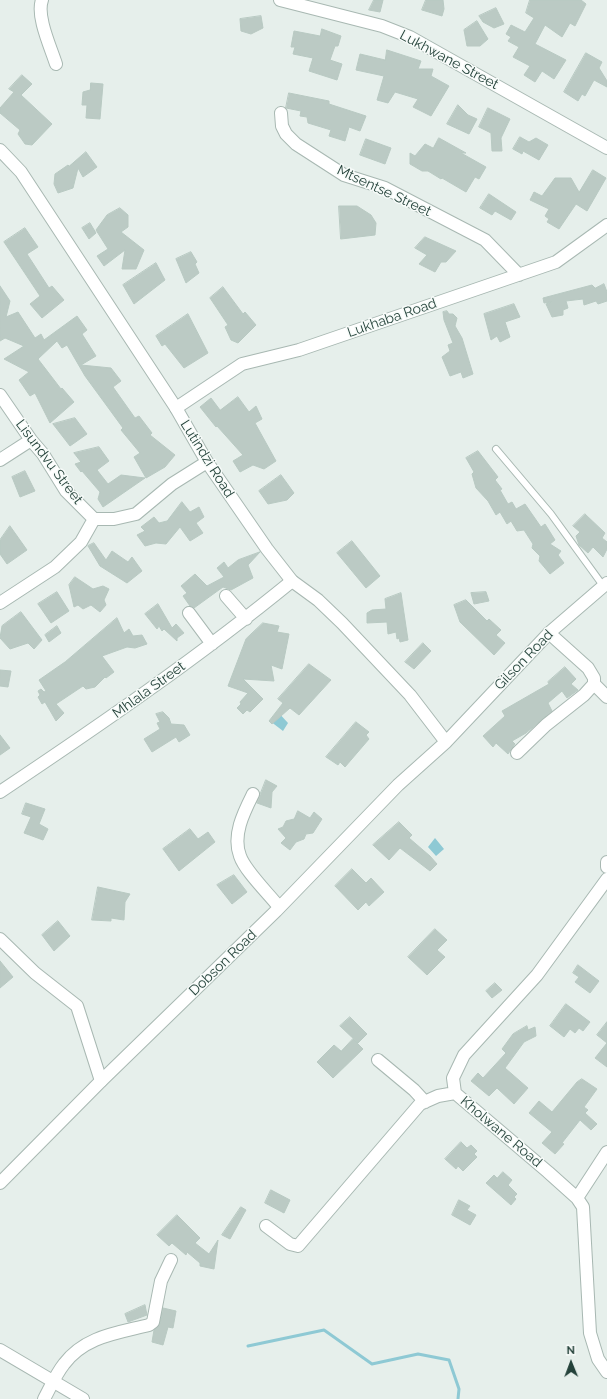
<!DOCTYPE html>
<html>
<head>
<meta charset="utf-8">
<style>
  body { margin:0 }
  #map { position:relative; width:607px; height:1399px; overflow:hidden; background:#e6efeb; font-family:Raleway,sans-serif }
  canvas { display:block }
  .north { position:absolute; left:551px; top:1343px; width:40px; height:40px; -webkit-text-stroke:3px #f7fbf9; paint-order:stroke; rotate:359deg; font-size:11px; font-weight:700; line-height:16px; text-align:center; color:#24423a }
  .north::after { content:''; display:block; margin:auto; width:14px; height:18px; background:#24423a; clip-path:polygon(50% 0,100% 100%,50% 72%,0 100%) }
</style>
</head>
<body>
<div id="map">
<canvas width="607" height="1399"></canvas>
<div class="north">N</div>
</div>
<script>
const c = document.querySelector('canvas').getContext('2d');
c.lineJoin = 'round';
function fillPath(path, color) { c.fillStyle = color; c.fill(path, 'evenodd'); }
function trace(path, color, width, dash) { c.strokeStyle = color; c.lineWidth = width; c.lineCap = dash ? 'butt' : 'round'; c.setLineDash(dash || []); c.stroke(path); }
function label(font, color, halo, rows, align = 'center') {
  c.font = font + ' Raleway,sans-serif'; c.lineWidth = 3; c.setLineDash([]); c.textBaseline = 'middle'; c.strokeStyle = halo; c.fillStyle = color; for (const [text, x, y, turn = 0] of rows) {
    c.save(); c.translate(x, y); c.rotate((+turn || 0) * Math.PI / 180); c.textAlign = isNaN(turn) ? turn : align; if (halo) c.strokeText(text, 0, 0); c.fillText(text, 0, 0); c.restore();
  }
}
fillPath(new Path2D(`
  M277,711L288,723L283,731L270,721Z
  M435,838L444,849L436,856L428,847Z`), '#8ec9d4');
trace(new Path2D(`
  M248,1346L324,1330L372,1364L418,1354L449,1360L459,1389L458,1399`), '#8ec9d4', 3);
const building = new Path2D(`
  M374,0H383L380,12L369,10Z
  M426,0H443L444,9L442,16L422,10Z
  M530,0H581L586,4L575,26L570,23L562,37L545,25L535,44L566,60L554,79L542,71L535,82L524,75L530,66L513,57L519,47L508,41L511,37L506,34L511,25L525,32L534,18L526,13Z
  M496,8L504,24L494,28L483,22L479,16Z
  M261,16L263,28L251,34L241,31L240,19Z
  M477,21L488,39L480,46H467L464,30Z
  M322,29L341,36L338,46H335L330,60L342,64L337,80L309,71L313,58L293,54L295,47H291L294,31L320,36Z
  M387,50L421,61L418,69H433L431,76L449,86L431,116L413,107L418,99L395,92L388,103L377,100L384,76L356,70L360,54L385,60Z
  M586,53L602,62L599,68L607,81V87L594,80L585,96L582,94L578,101L564,92Z
  M22,75L32,84L21,95L52,124L32,145L25,144L18,134L20,130L0,113V108L14,92L9,89Z
  M91,83L103,84L100,119L86,118L87,105H82L83,92L90,90Z
  M289,93L329,101V104L366,116L360,131L349,127L345,141L329,136L331,130L308,123L307,117L300,116L301,111L286,108Z
  M458,105L468,115L477,119L469,134L447,124Z
  M488,108L510,119L501,138L502,151H492L491,133L479,127Z
  M520,137L529,142L536,138L548,145L539,160L523,151L522,154L513,149Z
  M439,138L466,153H461L486,167L479,179L475,177L466,192L442,178L441,179L428,171H422L410,164V153L415,156L425,144L433,148Z
  M366,139L391,148L385,164L360,155Z
  M86,152L97,167L83,177L78,168L73,188L58,193L54,184L55,174L68,165L69,166Z
  M593,170L606,178L587,211L576,204L559,229L547,222L549,219L545,216L549,209L530,200L534,192L542,196L555,178H571L579,192Z
  M489,194L516,212L511,220L495,211L492,215L480,208Z
  M339,206H357L371,215L376,223L375,235L341,239Z
  M120,208L128,215V227L121,232L144,250L136,269H122L125,250L104,266L97,256L108,249L96,230L107,215Z
  M90,223L96,233L89,239L82,228Z
  M25,228L38,247L27,254L49,288L52,286L64,300L42,318L30,304L40,296L4,242Z
  M425,237L456,251L446,262H441L435,272L419,264L427,255L415,248Z
  M191,252L197,262L195,264L199,273L186,283L176,259Z
  M156,263L165,280L134,304L123,285Z
  M604,284L607,292V301L598,304L596,301L584,305L583,299L566,301L568,308L563,310V315L552,317L546,304L552,302L544,303L543,298L592,285L595,288Z
  M0,286L10,301L6,317L18,312L35,338L41,334L44,340L77,316L87,330L82,334L96,356L81,365L111,368L121,381L113,387L135,418L139,416L152,433L150,435L175,455L165,467L146,478L134,457L140,453L121,430L123,428L85,376L67,345L62,348L57,341L38,359L61,389L62,388L74,402L50,423L35,393L30,396L19,380L29,372L4,359L24,346L5,338L0,341Z
  M223,287L243,314L245,312L256,325L238,343L231,340L225,327L228,325L210,298Z
  M514,304L520,317L505,322L510,337L500,342L497,336L491,340L484,314Z
  M447,311L449,314H453L457,318L455,326L462,338L473,374L463,378L461,372L450,376L442,357L450,351L448,345L453,343L444,320L443,312Z
  M188,314L208,353L184,368L165,344L162,346L156,336Z
  M238,397L249,412L256,406L262,419L255,423L276,461L264,469L253,465L240,472L233,461L243,455L217,426L216,427L200,407L211,398L220,410Z
  M75,418L87,434L70,446L53,424Z
  M99,447L109,461L97,470L108,484L121,475L145,478L103,507L98,499L100,492L82,471L81,472L75,464L81,462L74,453Z
  M478,451L498,477L495,480L502,489L500,490L508,504L512,502L516,509L525,504L541,527L545,524L555,540L550,544L561,551L558,555L564,563L550,574L539,561L540,556L532,548L533,544L524,530L517,531L511,521L507,524L500,512L496,515L488,501L476,488L472,474L474,472L466,458Z
  M25,471L35,491L20,497L12,477Z
  M281,475L294,493L287,500L268,504L259,491Z
  M182,502L190,512L199,507L204,517L196,523L203,533L190,541L180,527L166,544L156,543L145,546L137,535L145,531L141,527L154,517L159,523L167,521Z
  M585,514L605,533L602,538L607,542V549L603,557L593,547L588,553L579,545L576,536L580,532L573,526Z
  M10,526L27,550L7,564L0,554V540Z
  M352,541L380,576L366,588L337,553Z
  M94,543L106,560L112,551L128,562L132,557L142,571L127,583L100,566L88,546Z
  M260,552L248,565L253,578L231,590L223,587L194,608L190,606L183,596L187,593L181,586L195,574L207,586L224,577L217,568L224,562L228,568L238,560Z
  M75,577L93,589L103,586L109,589L104,600L106,605L100,612L91,605L83,609L78,605L74,607L69,585Z
  M57,592L69,611L51,623L38,604Z
  M486,592L489,601L474,604L471,593Z
  M401,593L408,640L400,642L399,638L397,639L396,632L388,634L387,622L367,623V613L372,610L386,609L385,599Z
  M466,600L487,621L489,619L501,630L496,635L505,643L494,655L460,622L454,605Z
  M158,604L172,628L176,624L184,633L177,638V641L164,629L162,631L159,626L157,629L145,614Z
  M21,612L42,640L34,649L28,643L10,649L0,638L2,626Z
  M117,618L124,633L129,629L133,636L142,635L147,644L135,648L127,647L102,656L114,672L106,678L105,677L95,687L86,689L83,686L56,704L64,713L56,721L45,702L42,704L38,697L40,695L38,691L41,689L44,692L46,691L39,680L65,662Z
  M263,623L279,626L277,632L289,634L282,669L271,665L274,681L243,679L263,699L250,712L247,710L243,714L237,708L241,704L240,702L248,693L228,686L246,639Z
  M57,626L61,633L49,642L45,635Z
  M423,643L431,651L414,669L405,662Z
  M309,664L331,680L299,715L290,708L272,724L269,721L283,703L278,699Z
  M565,667L576,679L571,684L578,690L567,698L562,691L548,703L552,711L526,733L512,741L515,744L508,754L496,743L493,747L483,736L505,716L502,711L549,684L548,682Z
  M0,670L11,671L8,687L0,686Z
  M163,712L169,718L171,724L184,725L190,735L179,742L176,737L152,752L144,739L160,729L157,723L160,722L156,714Z
  M356,722L369,732L366,735L369,739L345,767L340,762L338,765L326,757Z
  M0,735L10,748L0,755Z
  M266,780L277,786L272,792L271,808L257,803Z
  M26,803L45,809L39,824L48,829L43,840L24,833L31,817L22,814Z
  M298,811L310,818L314,812L322,819L313,833L306,834L304,839L296,842L290,850L281,843L286,838L278,829L283,827L286,821L294,819Z
  M399,822L412,835L409,838L430,856L437,864L430,871L400,848L389,860L373,845Z
  M190,829L198,839L208,832L215,842L179,871L163,849Z
  M352,869L366,883L371,878L384,892L369,906L366,902L358,910L335,886Z
  M234,875L247,892L232,904L217,885Z
  M98,887L130,894L125,902L124,920L111,918V921L92,920Z
  M58,921L70,936L54,951L42,935Z
  M435,929L447,940L437,950L445,957L427,975L408,957Z
  M0,961L13,977L0,988Z
  M578,965L599,981L590,993L575,982L579,977L573,973Z
  M495,983L502,990L492,998L486,991Z
  M566,1004L590,1022L583,1031L579,1028L575,1033L570,1029L564,1037L550,1026Z
  M350,1017L367,1034L358,1043L340,1026Z
  M607,1022V1067L595,1058L607,1043L597,1035Z
  M527,1026L528,1030L535,1027L536,1036L524,1042L505,1068L528,1088L514,1104L497,1088L489,1096L471,1081L478,1073L483,1078L506,1053L502,1049L513,1034Z
  M353,1039L363,1049L333,1078L317,1062L334,1045L341,1051Z
  M582,1079L597,1089L584,1107L588,1110L585,1113L597,1124L591,1130L580,1120L562,1143L564,1144L555,1154L542,1143L552,1132L529,1113L539,1101L552,1112L577,1082Z
  M461,1142L467,1148L471,1145L477,1151L474,1154L477,1157L463,1171L458,1166L456,1169L445,1159Z
  M503,1172L512,1180L508,1185L517,1194L514,1197L516,1199L511,1205L486,1183L494,1175L497,1178Z
  M271,1190L290,1200L284,1213L265,1203Z
  M459,1200L470,1206L467,1210L476,1215L470,1225L452,1215Z
  M241,1207L246,1210L230,1239L222,1235Z
  M177,1215L200,1238L195,1243L209,1254L218,1240L214,1269L200,1266V1263L187,1252L186,1255L172,1243L169,1246L157,1235Z
  M145,1305L147,1315L128,1322L125,1314Z
  M163,1308L176,1311L173,1328L168,1327L163,1345L152,1342L154,1330L160,1323Z`);
fillPath(building, '#bbcac4');
trace(building, '#b8c9c2', 1);
const service = new Path2D(`
  M496,449L551,514L604,587`);
const minor = new Path2D(`
  M42,0C36,16 51,48 56,64
  M280,0L382,26L410,37L607,148
  M281,113L282,126L286,134L296,144L344,175L385,188L485,240L519,275
  M0,395L31,440L43,454L66,491L94,519H114L136,514L172,484L207,462
  M176,408L242,364L299,350L556,262L607,225
  M0,460L31,440
  M226,596L246,619
  M0,603L55,567L81,542L94,519
  M189,613L212,644
  M594,684L607,697
  M517,753L546,725L584,695L594,684V678L588,668L549,633
  M0,792C100,725 199,657 292,581
  M253,794C244,812 232,835 240,856C245,871 269,894 279,907
  M607,862V867
  M607,879L537,975L464,1055L453,1078L455,1093L548,1172L577,1198L583,1207L590,1333L598,1359L607,1372
  M0,939L35,973L77,1006L101,1081
  M378,1060L414,1090L425,1102
  M577,1198L607,1152
  M266,1226L290,1244L298,1246L420,1104L438,1096L455,1093
  M44,1399C50,1388 56,1374 64,1364C85,1336 118,1333 149,1325L153,1322L161,1281L171,1260`);
const tertiary = new Path2D(`
  M0,150L21,172L176,408L207,462L267,549L292,581L318,600L342,623L410,695L446,742
  M0,1183L101,1081L276,911L398,785L446,742L549,633L607,583
  M0,1350L83,1399`);
trace(service, '#a8b8b2', 8);
trace(minor, '#a8b8b2', 14);
trace(tertiary, '#a8b8b2', 14);
trace(service, '#fff', 6);
trace(minor, '#fff', 12);
trace(tertiary, '#fff', 12);
label('14px', '#24423a', '#f7fbf9', [
  ["Lukhwane Street",449,60,28],
  ["Mtsentse Street",384,191,25],
  ["Lukhaba Road",392,318,-19],
  ["Lutindzi Road",207,459,58],
  ["Lisundvu Street",49,462,53],
  ["Gilson Road",524,660,-46],
  ["Mhlala Street",149,690,-36],
  ["Dobson Road",223,963,-44],
  ["Kholwane Road",501,1132,40]
]);
</script>
</body>
</html>
